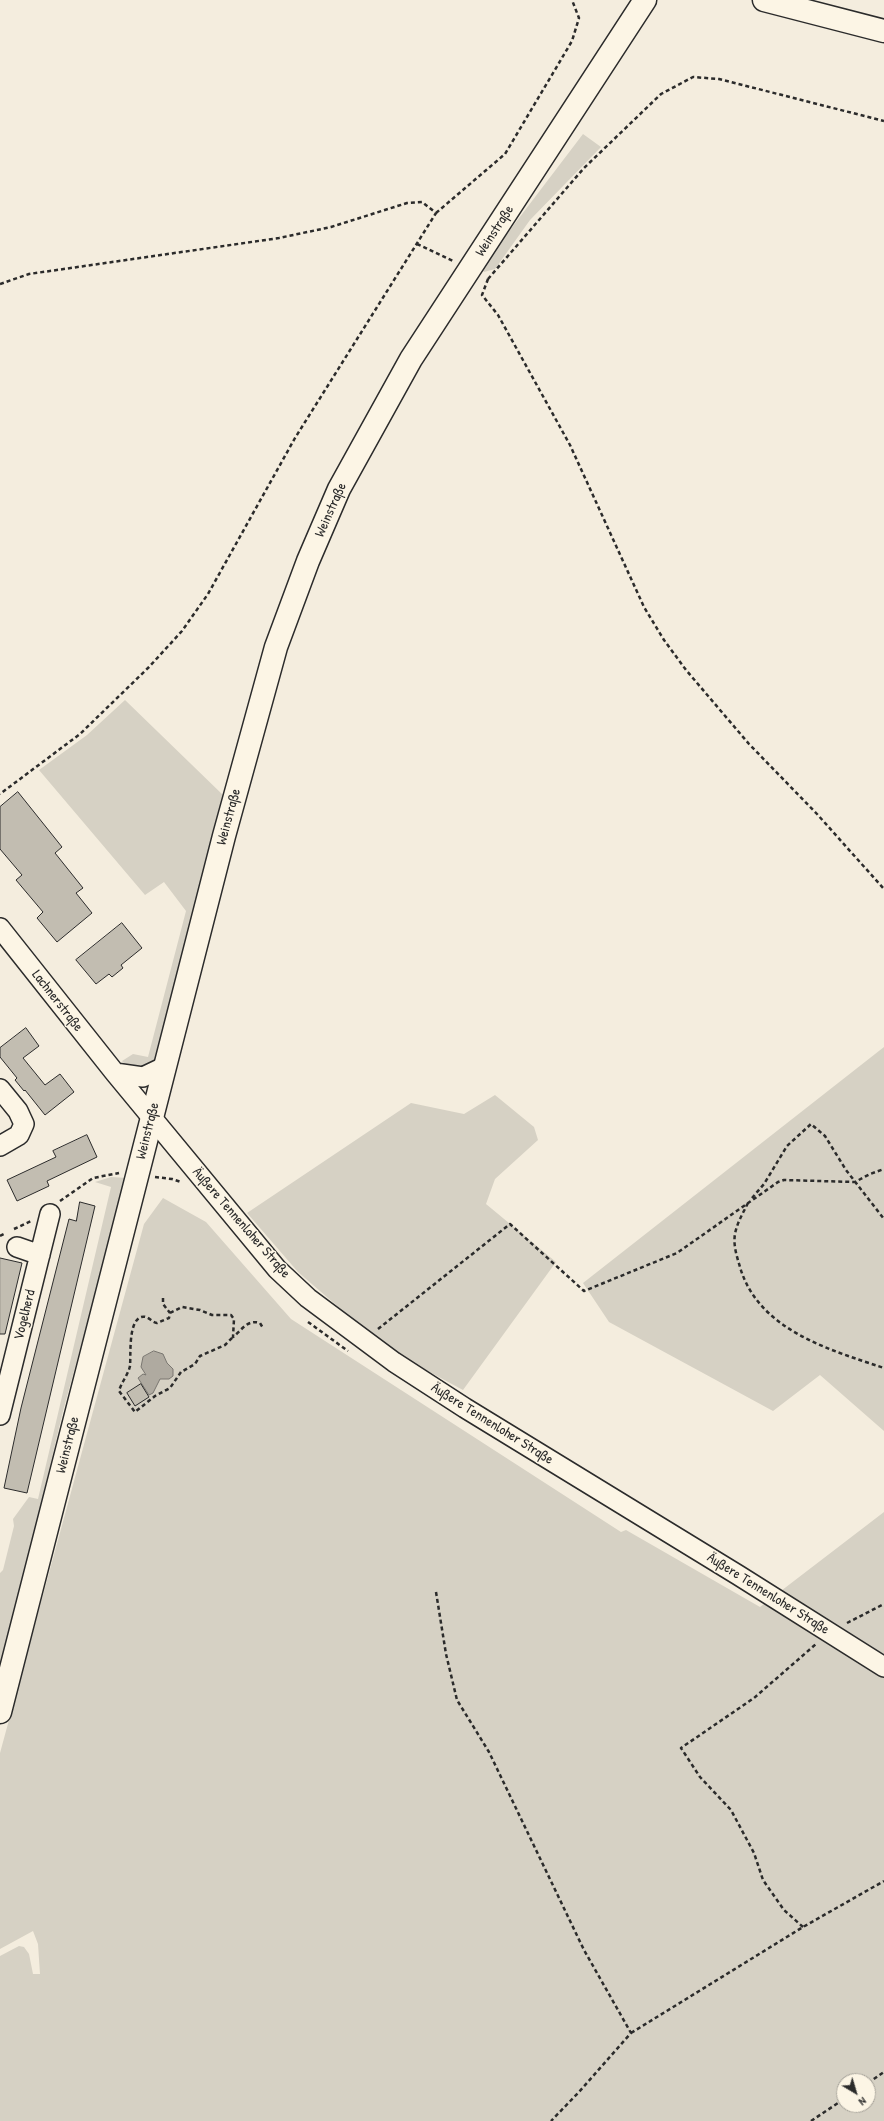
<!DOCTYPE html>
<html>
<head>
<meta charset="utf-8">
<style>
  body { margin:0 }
  #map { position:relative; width:884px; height:2121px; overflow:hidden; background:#f4edde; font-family:"Patrick Hand",sans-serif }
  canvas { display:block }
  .north { position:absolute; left:836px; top:2073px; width:40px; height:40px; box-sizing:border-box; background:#fcf5e5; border:1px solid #a8a49b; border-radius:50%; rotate:142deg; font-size:11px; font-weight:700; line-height:16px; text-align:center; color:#2b2b2b }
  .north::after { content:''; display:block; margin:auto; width:14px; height:18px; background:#2b2b2b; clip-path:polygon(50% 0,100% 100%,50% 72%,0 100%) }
</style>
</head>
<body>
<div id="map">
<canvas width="884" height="2121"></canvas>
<div class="north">N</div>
</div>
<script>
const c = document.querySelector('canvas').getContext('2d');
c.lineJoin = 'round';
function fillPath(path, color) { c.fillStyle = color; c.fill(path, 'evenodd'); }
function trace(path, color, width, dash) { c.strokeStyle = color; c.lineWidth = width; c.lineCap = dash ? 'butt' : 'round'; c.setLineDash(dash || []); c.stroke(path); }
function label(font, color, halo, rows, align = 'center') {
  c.font = font + ' "Patrick Hand",sans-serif'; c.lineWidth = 3; c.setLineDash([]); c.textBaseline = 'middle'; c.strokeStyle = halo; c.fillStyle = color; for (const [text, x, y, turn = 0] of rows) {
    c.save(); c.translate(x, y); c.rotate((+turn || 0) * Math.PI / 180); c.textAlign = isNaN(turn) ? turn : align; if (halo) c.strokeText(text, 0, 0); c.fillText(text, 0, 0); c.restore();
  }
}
fillPath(new Path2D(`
  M583,134L601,147L530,220L495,269L484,272L481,268Z
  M125,700L223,795L155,1062L147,1068H128L122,1061L133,1054L148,1057L186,911L164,882L145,895L39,770L87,735Z
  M884,1047V1431L820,1375L773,1411L609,1322L583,1283Z
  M495,1095L534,1127L538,1140L495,1179L486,1204L556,1262L463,1390L411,1362L343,1311L298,1272L247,1213L411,1103L464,1114Z
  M111,1177L127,1178L63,1411L0,1676V1573L3,1570L14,1526L13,1519L29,1497L38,1499L111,1187L95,1182Z
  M163,1198L206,1222L291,1319L621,1532L626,1530L760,1607L884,1512V2121H0V1956L19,1946L24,1947L29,1954L33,1974H40L38,1944L33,1931L0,1949V1753L144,1224ZM844,2081H868V2105H844Z`), '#d6d1c4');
const water = new Path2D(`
  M154,1351L163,1354L167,1363L173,1369V1376L169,1379H160L153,1393L149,1395L138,1378L143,1374L146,1375L141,1367L143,1357Z`);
fillPath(water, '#afaaa0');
trace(water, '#7a7771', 1);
const building = new Path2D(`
  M18,792L62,847L55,853L83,888L76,893L92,913L57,942L37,918L43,912L16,880L22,875L0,849V807Z
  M122,923L142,948L121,965L123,968L112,977L109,974L96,984L76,960Z
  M26,1028L39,1046L23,1058L45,1085L60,1074L74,1092L45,1115L25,1090L24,1091L15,1080L17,1078L0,1057V1048Z
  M87,1135L97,1157L47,1181L49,1186L17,1201L7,1180L56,1157L53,1151Z
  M80,1202L95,1206L27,1493L4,1488L21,1408L69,1219L76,1221Z
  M0,1258L22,1263L5,1334H0Z
  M141,1384L149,1397L135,1406L127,1393Z`);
fillPath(building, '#c2bdb1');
trace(building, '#2b2b2b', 1);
const minor = new Path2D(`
  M0,928L115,1073L277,1269L308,1298L394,1362L465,1408L738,1575L884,1667
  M115,1073L143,1077L164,1067
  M0,1089L18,1111L24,1124L19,1135L0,1146
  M17,1247L40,1255
  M0,1415L50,1214`);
const major = new Path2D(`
  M0,1712L224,836L276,647L308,561L339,489L411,359L645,0`);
const highway = new Path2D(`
  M764,0L884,31`);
trace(minor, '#2b2b2b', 22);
trace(major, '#2b2b2b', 25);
trace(highway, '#2b2b2b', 25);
trace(new Path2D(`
  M436,213L505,154L572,41L579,18L572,0
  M417,244L453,261
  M488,279L482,295L498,315L570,445L644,607L664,640L686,670L749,744L817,814L884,889
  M488,279L584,168L661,94L693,77L719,79L884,121
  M0,284L29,274L279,238L331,227L407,203L422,202L436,213L295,438L208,594L182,631L149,667L80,734L0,794
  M155,1177L172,1179L181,1182
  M752,1198L764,1184L787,1146L811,1124L825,1136L846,1170L884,1219
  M60,1201L93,1178L119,1173
  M748,1203C743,1213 737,1223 735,1234C733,1245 737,1257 740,1267C758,1330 830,1350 884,1368
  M14,1229L31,1221
  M0,1236L6,1233
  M163,1298V1304L170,1313L169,1318L157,1323C151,1322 148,1315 141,1317C128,1322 131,1355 130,1366C128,1375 121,1383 119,1391L135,1412L155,1396L170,1388L181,1372L195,1364L200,1356L225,1345L233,1337
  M170,1313L182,1307L200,1310L212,1315H231L234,1319L233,1337C241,1331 247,1319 260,1323L263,1328
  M308,1322L348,1351
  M378,1329L510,1224L584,1291L677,1253L778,1182L784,1180L855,1182L870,1174L884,1169
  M436,1592L446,1654L457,1700L489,1752L584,1950L631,2033L579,2092L551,2121
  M847,1623L884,1604
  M803,1927L784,1910L763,1880L754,1853L731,1810L700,1777L681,1748L754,1698L816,1644
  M631,2033L803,1927L884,1881
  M868,2083L884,2072
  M811,2121L844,2099`), '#2b2b2b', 2.5, [4, 3]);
trace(minor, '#fcf5e5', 19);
trace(major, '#fcf5e5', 22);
trace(highway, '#fcf5e5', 22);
label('14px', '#2b2b2b', '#fcf5e5', [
  ["Weinstraße",495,231,-57],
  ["Weinstraße",331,510,-66],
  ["Weinstraße",229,817,-75],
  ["Lachnerstraße",57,1001,52],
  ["Weinstraße",148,1131,-76],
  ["Äußere Tennenloher Straße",241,1223,49],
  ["Vogelherd",25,1315,-76],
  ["Äußere Tennenloher Straße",492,1424,32],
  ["Weinstraße",68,1445,-76],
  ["Äußere Tennenloher Straße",768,1594,32]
]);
</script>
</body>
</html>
